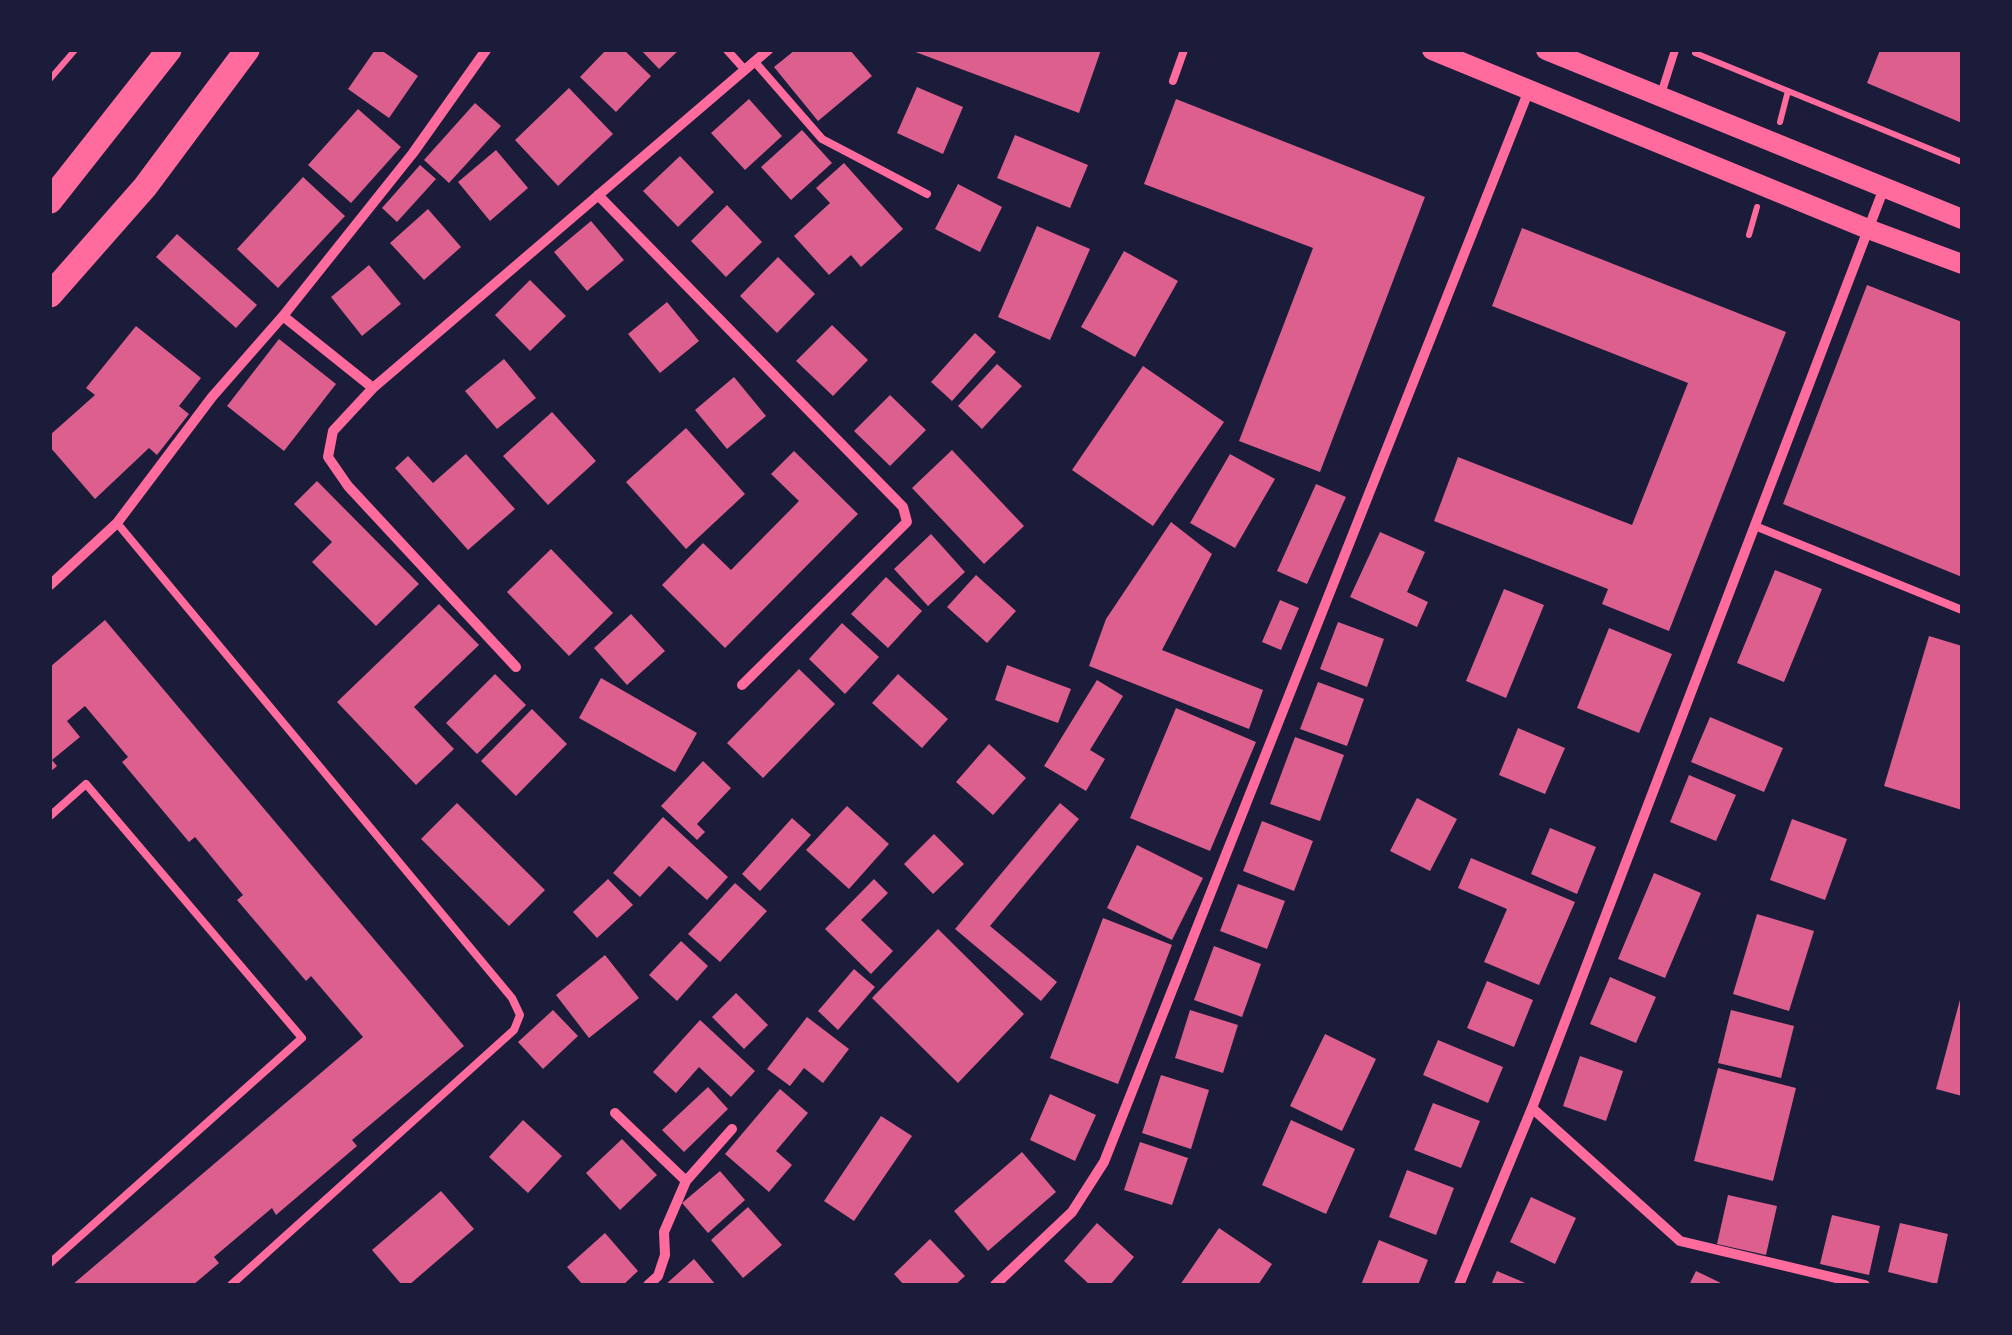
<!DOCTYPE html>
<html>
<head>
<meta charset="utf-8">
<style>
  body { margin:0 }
  #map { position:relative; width:2012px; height:1335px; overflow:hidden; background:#1b1b3a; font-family:"PT Sans",sans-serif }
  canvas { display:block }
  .frame { position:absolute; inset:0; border:52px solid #1b1b3a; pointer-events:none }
</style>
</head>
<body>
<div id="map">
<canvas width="2012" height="1335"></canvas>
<div class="frame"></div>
</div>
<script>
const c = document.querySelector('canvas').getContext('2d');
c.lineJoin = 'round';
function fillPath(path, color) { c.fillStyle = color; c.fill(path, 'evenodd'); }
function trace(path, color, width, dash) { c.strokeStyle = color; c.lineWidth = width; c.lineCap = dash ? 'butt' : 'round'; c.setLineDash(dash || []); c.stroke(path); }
fillPath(new Path2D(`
  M375,50H381L418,76L389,118L348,89Z
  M606,50H624L651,76L616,112L580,77Z
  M641,50H679L659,69Z
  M795,50H850L872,76L818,121L774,67Z
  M910,50H1101L1079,113Z
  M1880,50H1962V123L1867,83Z
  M917,87L963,107L943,154L897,133Z
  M569,88L613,134L558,186L515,140Z
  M749,99L782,136L745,170L711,133Z
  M1176,99L1425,197L1320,472L1239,441L1313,248L1144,184Z
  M475,103L501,126L449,183L424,160Z
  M358,109L401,147L351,203L308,165Z
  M802,130L832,163L791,200L761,167Z
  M1015,135L1088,165L1070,208L997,178Z
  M496,150L528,188L490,221L458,182Z
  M680,156L714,192L678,227L643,191Z
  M844,163L903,229L861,267L851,255L829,275L794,236L830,203L816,188Z
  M420,165L436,179L397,222L382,208Z
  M303,177L345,216L278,288L237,249Z
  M958,184L1002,207L980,252L935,229Z
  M727,205L762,242L726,277L691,241Z
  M428,209L461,247L424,280L390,243Z
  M591,221L624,260L587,291L554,252Z
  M1037,226L1090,249L1050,340L998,317Z
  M1522,228L1786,332L1669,631L1602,604L1608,589L1434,521L1458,457L1632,525L1688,383L1492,306Z
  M177,234L257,305L236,328L156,257Z
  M1124,251L1178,281L1135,357L1081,327Z
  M778,257L815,294L777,333L740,296Z
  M369,265L401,304L362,336L331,297Z
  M530,280L566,316L530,351L495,315Z
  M1867,285L1962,322V577L1783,504Z
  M667,302L699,341L660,373L628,334Z
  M832,325L868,360L833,396L796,361Z
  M136,326L201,378L179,406L189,414L157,455L149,448L95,499L50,447V435L95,395L86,388Z
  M975,333L996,352L952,401L931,382Z
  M279,339L336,384L284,451L227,406Z
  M504,359L536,398L497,429L465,391Z
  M997,364L1022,386L982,429L958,406Z
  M1143,366L1224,422L1153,526L1072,470Z
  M734,377L766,416L727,449L695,410Z
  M890,395L926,430L890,466L854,431Z
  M552,412L596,461L548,505L503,456Z
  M686,428L745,494L686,549L626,482Z
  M952,450L1024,526L984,564L912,488Z
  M794,451L858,514L725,648L662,585L703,543L731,570L799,501L771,474Z
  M466,454L515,509L468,550L395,468L408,456L433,483Z
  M1230,454L1275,479L1235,548L1190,523Z
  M317,481L419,584L376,626L312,562L332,542L294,504Z
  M1316,484L1346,497L1307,584L1277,571Z
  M1171,522L1212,554L1162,650L1263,690L1249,729L1089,666L1106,619Z
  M1380,532L1425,552L1407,592L1428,602L1417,627L1350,597Z
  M931,534L965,572L928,606L894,569Z
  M551,549L613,613L569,656L507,592Z
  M1775,570L1822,589L1784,682L1737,663Z
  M976,575L1016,611L987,643L947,607Z
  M886,577L922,611L888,648L851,614Z
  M1504,589L1544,605L1506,698L1466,681Z
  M1280,600L1299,608L1281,650L1262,642Z
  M439,604L479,645L414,707L454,749L416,785L337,702Z
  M631,614L665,651L627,685L594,648Z
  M105,620L464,1046L352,1140L357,1146L276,1215L272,1208L214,1257L219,1263L193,1285H72L363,1037L311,976L306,981L237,900L243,895L195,837L189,842L122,762L128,757L85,706L67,721L80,737L52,760L57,766L50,772V667Z
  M1338,622L1384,639L1367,687L1320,669Z
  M842,623L879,657L845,694L809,659Z
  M1609,628L1672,654L1639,733L1577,708Z
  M1929,636L1962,646V810L1884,786Z
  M1007,665L1071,689L1058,723L995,700Z
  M799,669L835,704L763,778L727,743Z
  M495,674L526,705L477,754L446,723Z
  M898,674L948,719L922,748L872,703Z
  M601,678L697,733L675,772L579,718Z
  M1097,680L1123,696L1090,750L1105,759L1086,791L1044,766Z
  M1318,682L1364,699L1347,746L1300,729Z
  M1176,708L1256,742L1210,851L1130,818Z
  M532,709L567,744L516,796L481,761Z
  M1710,717L1783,748L1764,792L1691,762Z
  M1518,728L1565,748L1545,794L1499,775Z
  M1295,737L1344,755L1320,821L1270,804Z
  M989,744L1026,778L993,815L956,782Z
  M703,761L731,788L697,824L705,832L697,840L661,806Z
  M1689,775L1736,795L1716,841L1670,822Z
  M1417,798L1457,819L1430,871L1390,851Z
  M457,803L545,890L509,926L421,839Z
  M1060,803L1079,819L990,926L1057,982L1041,1001L955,929Z
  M847,806L889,844L849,889L806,850Z
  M663,817L728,877L707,900L669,866L640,897L613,873Z
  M792,818L811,835L760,891L742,874Z
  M1792,819L1847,839L1825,900L1770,880Z
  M1262,821L1313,841L1294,891L1243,871Z
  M1550,828L1596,847L1577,894L1531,874Z
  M934,834L964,864L933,894L904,864Z
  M1137,845L1203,878L1172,940L1107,908Z
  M1471,858L1575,902L1539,985L1484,962L1507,909L1458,888Z
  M1654,873L1701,893L1665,978L1618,959Z
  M608,879L633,905L597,938L573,912Z
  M874,879L888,893L861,920L893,951L871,974L825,929Z
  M735,883L767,911L720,962L688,934Z
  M1238,884L1285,901L1267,949L1220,931Z
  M1757,914L1814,931L1789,1011L1733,994Z
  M1103,918L1172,945L1118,1084L1050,1058Z
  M938,929L1024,1014L958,1083L872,998Z
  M681,941L708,966L677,1001L649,975Z
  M1214,946L1261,964L1242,1017L1194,1000Z
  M605,955L639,998L589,1038L556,995Z
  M854,969L875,987L838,1030L818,1011Z
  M1610,977L1656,997L1636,1043L1590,1024Z
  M1487,981L1533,1000L1514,1047L1467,1028Z
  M736,993L768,1025L744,1049L712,1017Z
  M1961,996H1962V1096L1936,1089Z
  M553,1010L578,1036L543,1069L518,1042Z
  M1190,1010L1238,1025L1223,1073L1175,1058Z
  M1731,1010L1794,1026L1781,1078L1718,1063Z
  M807,1017L849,1049L823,1083L804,1068L790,1086L767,1069Z
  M700,1020L755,1071L731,1097L699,1067L676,1093L653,1072Z
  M1325,1034L1376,1059L1342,1131L1290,1106Z
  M1438,1040L1503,1067L1488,1103L1423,1075Z
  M1580,1056L1623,1071L1606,1121L1563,1106Z
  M1718,1068L1796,1088L1773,1181L1694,1161Z
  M1161,1075L1209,1090L1191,1149L1142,1133Z
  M708,1087L728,1109L684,1152L662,1130Z
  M780,1089L808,1113L776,1151L792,1165L769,1192L725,1154Z
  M1050,1094L1096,1115L1075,1161L1030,1140Z
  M1433,1103L1480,1121L1461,1168L1414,1150Z
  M881,1116L912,1136L854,1221L824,1201Z
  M523,1120L562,1156L528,1193L489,1157Z
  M1291,1120L1355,1149L1326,1214L1262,1185Z
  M622,1139L657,1175L620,1210L586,1173Z
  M1140,1142L1188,1158L1172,1205L1124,1190Z
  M1022,1152L1056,1192L988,1251L954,1211Z
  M1407,1170L1454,1188L1436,1235L1389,1217Z
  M720,1171L745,1200L708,1233L682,1203Z
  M441,1191L474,1229L409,1285H402L372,1250Z
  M1728,1195L1777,1206L1766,1255L1717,1244Z
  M1531,1197L1576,1218L1555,1264L1510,1242Z
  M748,1207L782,1245L743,1278L711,1240Z
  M1832,1215L1880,1226L1869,1275L1820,1264Z
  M1097,1223L1134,1257L1110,1285H1090L1064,1261Z
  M1900,1223L1948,1234L1937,1284L1888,1272Z
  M1219,1228L1272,1264L1258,1285H1180Z
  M605,1233L638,1271L623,1285H583L567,1267Z
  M930,1239L965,1276L955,1285H904L894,1274Z
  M1379,1240L1428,1260L1418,1285H1361Z
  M694,1259L716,1285H665Z
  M1497,1271L1530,1285H1491Z
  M1696,1271L1725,1285H1689Z`), '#dd5f8e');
trace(new Path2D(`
  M1695,53L1962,162
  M50,79L75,50
  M1780,122L1788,91
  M1749,235L1757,207`), '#ff6b9d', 6);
trace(new Path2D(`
  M727,50L745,70
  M754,61L822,139L927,194
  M1173,81L1184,50
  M1661,94L1675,50
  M117,523L512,998L520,1015L514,1030L231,1285
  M1755,526L1962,610
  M50,816L86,784L302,1038L50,1263`), '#ff6b9d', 8);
trace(new Path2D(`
  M598,195L903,507L907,522L742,685
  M283,316L373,388L333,431L328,457L348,486L516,667
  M373,388L768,50
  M50,585L117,523L212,397L283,316L413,153L486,50
  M1532,1108L1680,1241L1865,1285
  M615,1113L686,1181
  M648,1285L658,1276L665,1255L664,1232L686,1181L732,1129
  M995,1285L1072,1212L1104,1162L1529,90
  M1459,1285L1532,1108L1884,188`), '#ff6b9d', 10);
trace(new Path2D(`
  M1432,50L1868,229L1962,264
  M1546,50L1962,219`), '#ff6b9d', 20);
trace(new Path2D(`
  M50,201L169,50
  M50,295L145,187L247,50`), '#ff6b9d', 25);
</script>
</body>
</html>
